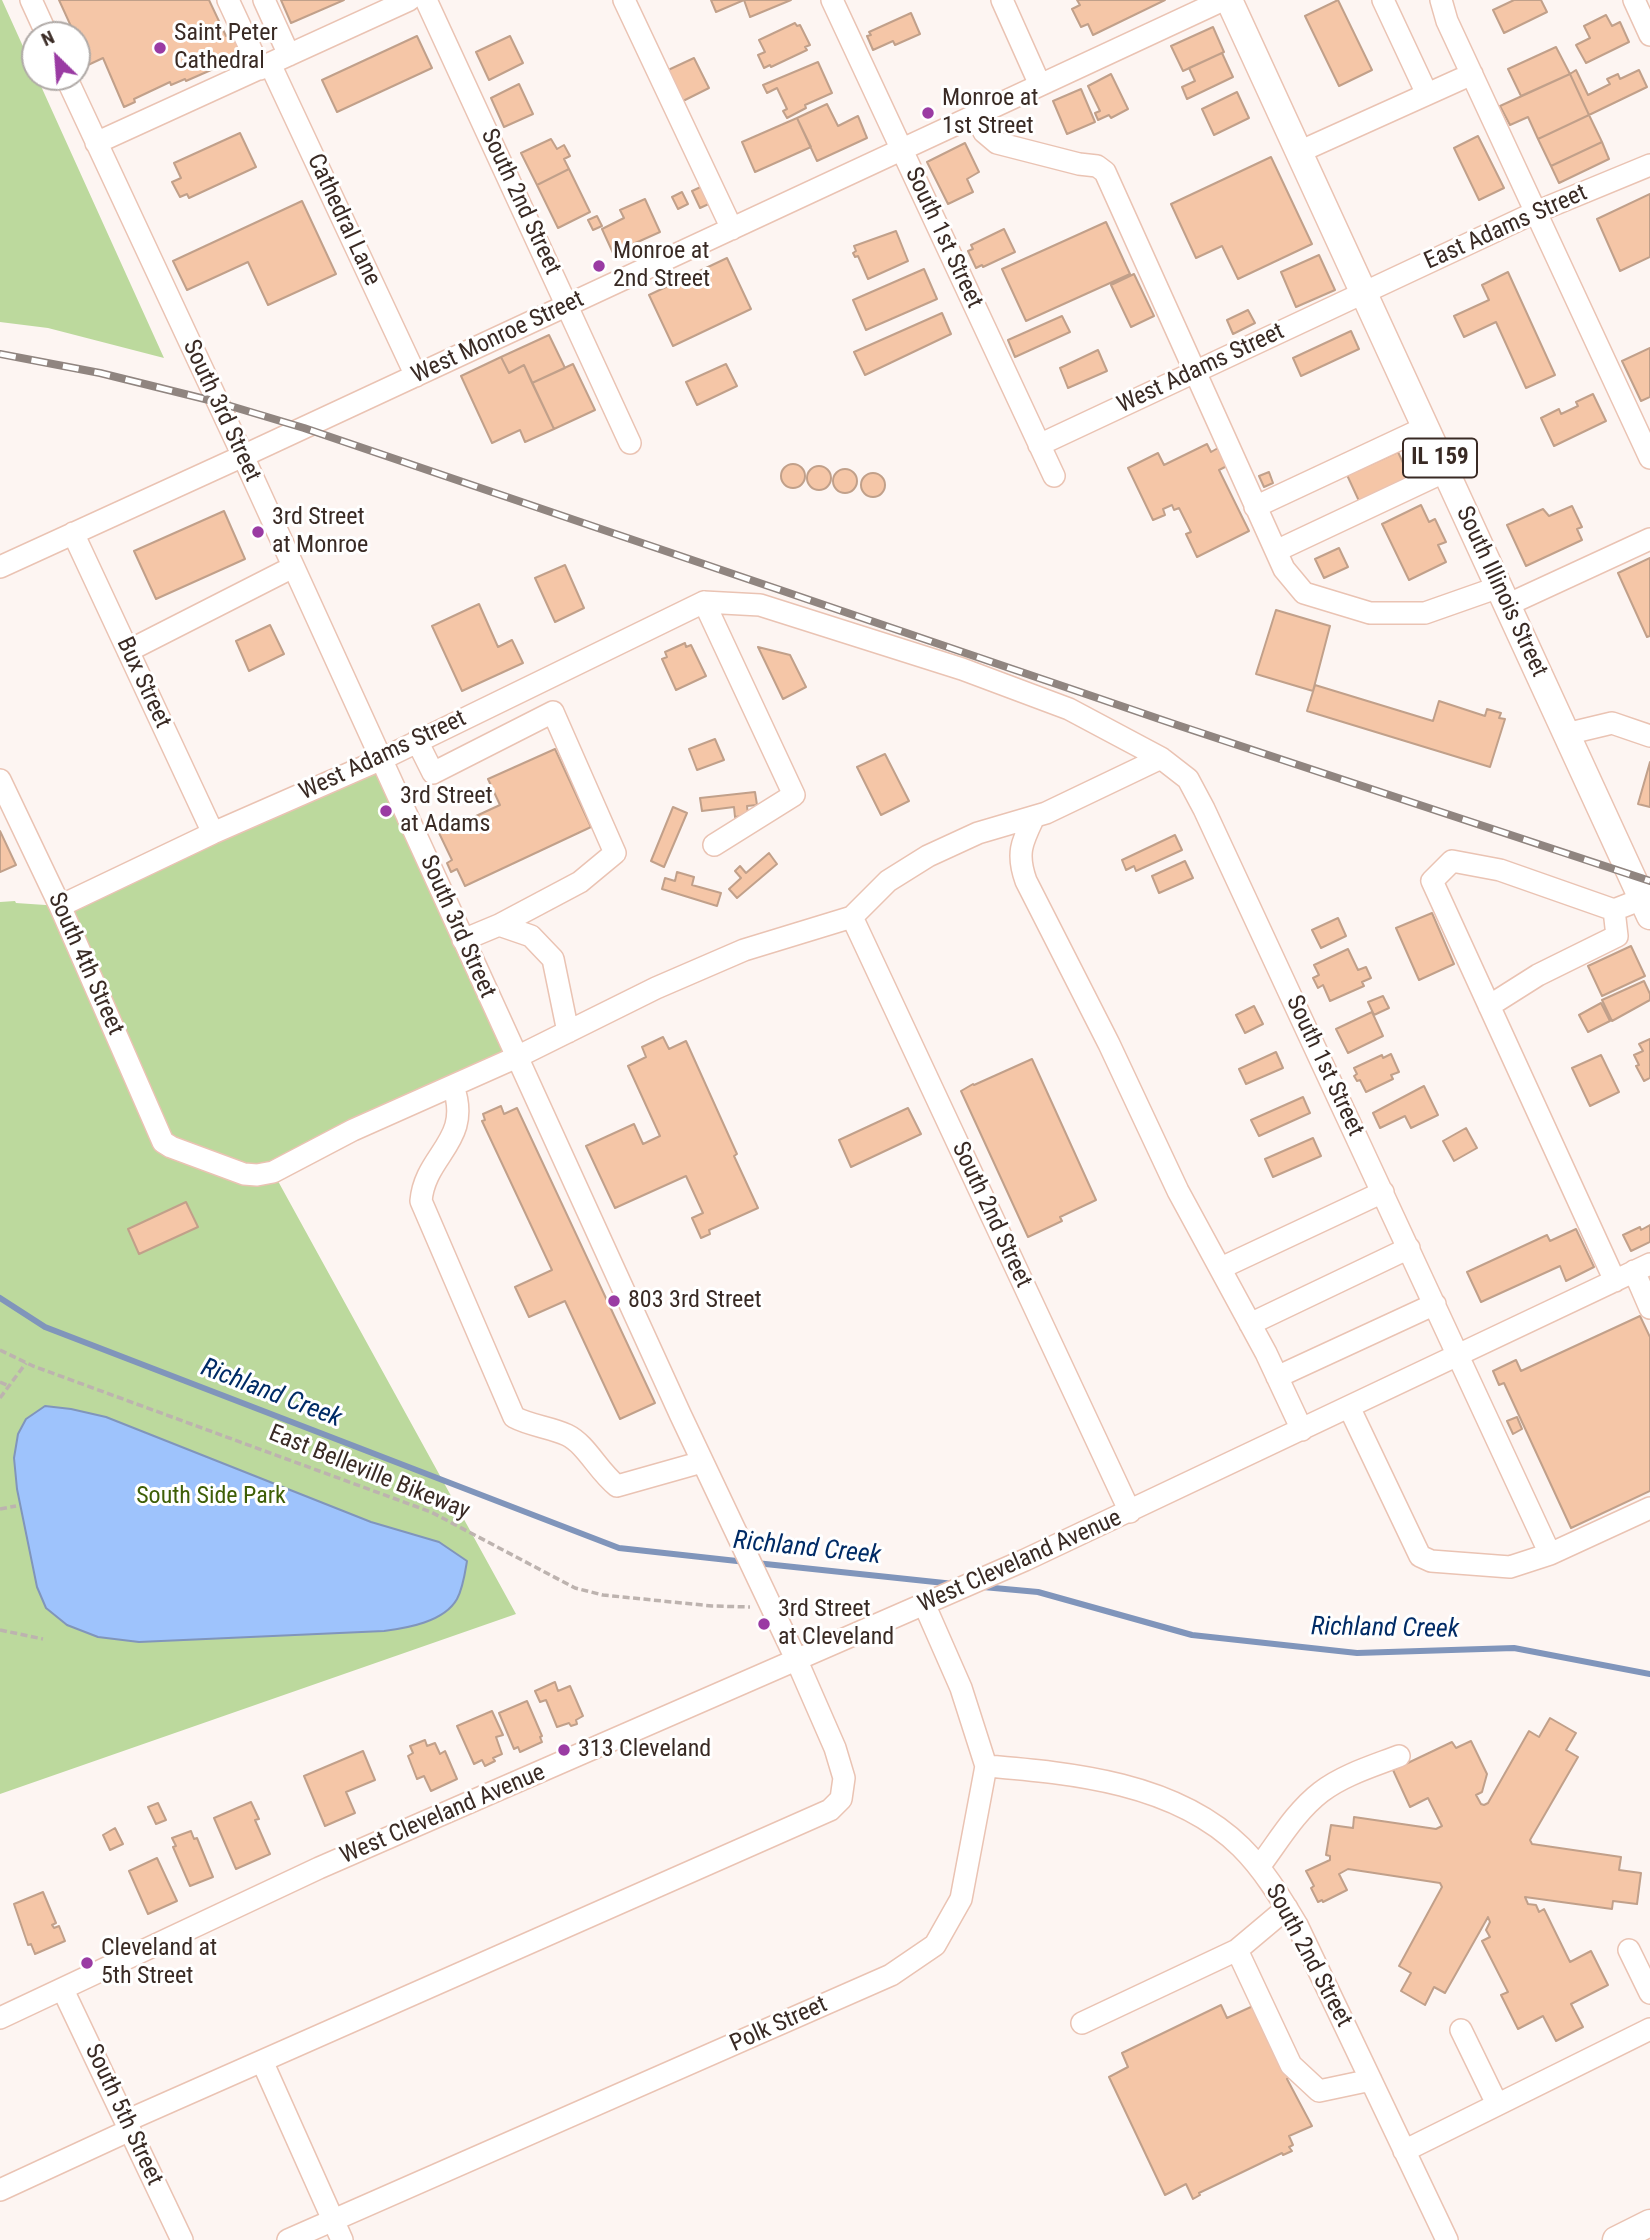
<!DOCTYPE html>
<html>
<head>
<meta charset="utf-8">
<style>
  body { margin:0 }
  #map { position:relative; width:1650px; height:2240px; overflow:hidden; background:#fdf5f2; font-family:"Roboto Condensed",sans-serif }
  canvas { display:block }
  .north { position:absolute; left:21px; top:21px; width:70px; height:70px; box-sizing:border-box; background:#fff; border:2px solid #b0aaa7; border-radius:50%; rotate:335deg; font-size:19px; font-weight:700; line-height:28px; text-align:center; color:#392a24 }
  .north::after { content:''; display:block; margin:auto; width:24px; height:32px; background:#9a3ba3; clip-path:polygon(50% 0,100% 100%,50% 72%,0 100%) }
</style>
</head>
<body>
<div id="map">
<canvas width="1650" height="2240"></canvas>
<div class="north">N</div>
</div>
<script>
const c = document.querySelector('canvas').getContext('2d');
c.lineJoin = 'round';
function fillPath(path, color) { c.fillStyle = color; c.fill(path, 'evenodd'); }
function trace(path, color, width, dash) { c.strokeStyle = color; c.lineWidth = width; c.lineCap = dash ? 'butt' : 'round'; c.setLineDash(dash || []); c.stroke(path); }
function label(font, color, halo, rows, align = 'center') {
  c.font = font + ' "Roboto Condensed",sans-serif'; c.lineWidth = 6; c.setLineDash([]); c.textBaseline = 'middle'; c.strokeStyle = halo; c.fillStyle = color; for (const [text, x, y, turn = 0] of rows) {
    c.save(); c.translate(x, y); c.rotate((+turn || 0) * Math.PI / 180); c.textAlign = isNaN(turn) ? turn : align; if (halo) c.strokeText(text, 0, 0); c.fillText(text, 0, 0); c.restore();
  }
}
fillPath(new Path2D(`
  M0,0H2L164,358L48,328L0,322Z
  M374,762L517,1057L273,1172L516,1614L0,1794V902L15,901L16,903L60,906Z`), '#bcd99d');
const water = new Path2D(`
  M45,1406L71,1409L106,1417L371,1522L439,1542L467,1561C465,1573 463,1588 457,1599C444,1622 407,1628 384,1631L139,1642L98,1637L67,1625L46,1608L37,1587L17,1489L14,1458L18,1434L26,1419Z`);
fillPath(water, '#9ec3fc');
trace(water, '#8095bb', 2);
trace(new Path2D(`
  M0,1298L45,1327L619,1548L746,1562
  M756,1563L954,1584
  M983,1587L1038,1592L1192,1635L1357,1653L1514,1648L1650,1674`), '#8095bb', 6);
const building = new Path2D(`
  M59,0H209L226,36L230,34L233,39L235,38L243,56L186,81L185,79L171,85L170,82L134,99L135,102L124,107L103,58L88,65L77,40V35H75Z
  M281,0H344L291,23Z
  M711,0H791L750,17L744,0L716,12Z
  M1077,0H1165L1093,35L1088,24L1081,27L1072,9L1080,5Z
  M1338,0L1372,70L1339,86L1305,16Z
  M1514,0H1541L1547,12L1504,33L1493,10Z
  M911,13L920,34L895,45L893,41L873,50L867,36L871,35L869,32Z
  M1606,15L1612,26L1620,22L1629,42L1586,63L1576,45L1590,38L1584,26Z
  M795,23L797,26L800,25L810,45L805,47L807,50L771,67L770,65L764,68L758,55L765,52L759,40Z
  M1213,27L1224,52L1183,71L1171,46Z
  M417,36L432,68L337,112L322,80Z
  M510,36L523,63L489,80L476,52Z
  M1556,47L1570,74L1521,96L1508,69Z
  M1222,53L1233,77L1187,99L1182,87L1195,81L1189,68Z
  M694,58L709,88L681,102L666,71Z
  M818,62L832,93L805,105L806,108L787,118L783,111L787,109L777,88L767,93L763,85Z
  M1576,70L1588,95L1610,84L1607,79L1618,74L1620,79L1639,70L1647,87L1589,115L1570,74Z
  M1111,74L1128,109L1111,118L1109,115L1098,120L1095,113L1100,111L1088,86Z
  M1570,74L1589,115L1538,139L1528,117L1510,125L1500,106Z
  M519,84L533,114L504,127L491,98Z
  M1081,89L1095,122L1067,134L1053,101Z
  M1237,92L1249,118L1214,135L1202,109Z
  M827,104L838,126L858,116L867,138L817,161L797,118Z
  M1589,115L1602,142L1551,166L1538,139Z
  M797,118L811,147L755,172L742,142Z
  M240,133L256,167L189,198L187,194L180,197L172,182L181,178L174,163Z
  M1478,136L1504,188L1479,200L1454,148Z
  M551,139L557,149L564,145L570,156L564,159L569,169L537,185L521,153Z
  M1602,142L1609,159L1559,183L1551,166Z
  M965,143L979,172L967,179L973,192L948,204L927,162Z
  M1271,157L1312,244L1238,279L1222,246L1196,258L1171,204Z
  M569,169L590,212L558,228L537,185Z
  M705,185L713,202L700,208L692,191Z
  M682,192L688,204L678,209L672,197Z
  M1650,194V257L1620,271L1597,219Z
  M645,199L660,232L613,253L602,229L624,218L620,210Z
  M302,201L336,274L268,305L248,262L187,290L173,261Z
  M597,216L602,226L593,230L588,220Z
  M1106,222L1130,274L1026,321L1002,269Z
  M1004,229L1015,252L983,267L982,265L976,268L968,251L973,249L971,245Z
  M896,231L908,261L868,279L858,256L855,257L853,253L856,251L854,246Z
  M1319,255L1335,290L1296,307L1281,272Z
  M727,258L751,309L673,346L649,295Z
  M924,269L937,299L866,330L853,300Z
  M1508,272L1555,375L1526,388L1496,322L1464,337L1454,316L1489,300L1482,285Z
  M1134,274L1154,316L1131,327L1111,285Z
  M1248,310L1255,323L1233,334L1227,320Z
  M942,313L951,334L865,375L854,352Z
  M1062,316L1070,332L1015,357L1008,340Z
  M1351,331L1359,349L1301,376L1293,358Z
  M549,335L565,368L532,383L524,365L509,373L501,357Z
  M1650,348V397L1641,401L1622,361Z
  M1098,350L1107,371L1068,388L1060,368Z
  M501,357L509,373L524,365L554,429L525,442L520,430L492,443L461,376Z
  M573,364L595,410L554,429L532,383Z
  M726,364L737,386L697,405L686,382Z
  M1593,394L1606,421L1554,446L1541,418L1559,409L1561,414L1578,406L1576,402Z
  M1207,444L1211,452L1218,448L1227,466L1219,470L1249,531L1197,557L1186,534L1191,532L1179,508L1174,510L1172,505L1163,509L1165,515L1153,520L1128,468L1158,453L1164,465Z
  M1398,452L1410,478L1359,501L1347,475Z
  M781 476a12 12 0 1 1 24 0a12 12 0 1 1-24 0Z
  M807 478a12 12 0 1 1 24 0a12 12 0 1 1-24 0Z
  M833 481a12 12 0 1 1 24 0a12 12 0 1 1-24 0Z
  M1269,472L1273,483L1264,487L1259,476Z
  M861 485a12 12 0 1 1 24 0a12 12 0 1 1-24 0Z
  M1421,505L1429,522L1435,519L1446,542L1438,545L1446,562L1409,580L1382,524Z
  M1572,506L1582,527L1577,529L1582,540L1526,566L1507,525L1543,509L1549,516Z
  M224,511L245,559L156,599L134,551Z
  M1339,548L1348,567L1324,578L1315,559Z
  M1650,558V636L1647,637L1618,573Z
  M565,565L584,608L555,622L535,578Z
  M479,604L498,647L512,640L523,663L462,691L432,626Z
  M1276,610L1330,626L1313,691L1256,674Z
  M270,625L284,654L249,671L236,641Z
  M685,643L686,647L691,645L706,676L676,690L662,659L667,657L665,652Z
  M758,647L790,655L806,687L783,699Z
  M1315,685L1433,721L1439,701L1485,716L1487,709L1501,713L1499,718L1505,719L1490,767L1307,711Z
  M715,739L724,760L697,770L689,749Z
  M555,749L591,827L465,886L457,869L451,872L447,863L452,860L439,833L500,805L488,779Z
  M885,754L909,801L881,815L857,767Z
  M1650,762V807L1638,804Z
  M755,792L757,805L747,806L748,815L735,817L734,807L702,811L700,798Z
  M673,807L687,813L664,867L651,861Z
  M0,831L16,865L0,872Z
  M1175,835L1182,850L1136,871L1134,866L1126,870L1122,860Z
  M769,853L777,864L737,898L729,889L741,878L735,871L740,866L746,873Z
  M1185,861L1193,878L1159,893L1152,876Z
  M677,872L694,877L692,885L721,893L717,906L662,889L665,878L675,881Z
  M1432,913L1454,964L1419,980L1396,928Z
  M1338,918L1346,936L1321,948L1312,930Z
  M1631,946L1645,976L1602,996L1588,966Z
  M1348,949L1358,970L1366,967L1371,978L1362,982L1364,986L1330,1001L1323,985L1318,988L1313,978L1319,975L1314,965Z
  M1644,981L1650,994V1000L1612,1021L1602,1000Z
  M1383,996L1389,1008L1374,1015L1368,1002Z
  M1601,1003L1610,1021L1588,1032L1579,1015Z
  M1254,1006L1263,1024L1245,1033L1236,1015Z
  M1372,1012L1383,1036L1348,1053L1336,1029Z
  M663,1037L669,1049L686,1041L737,1154L734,1156L758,1208L709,1230L710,1234L701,1238L692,1218L703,1213L686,1176L615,1208L586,1146L634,1124L643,1144L660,1136L628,1066L646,1057L642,1047Z
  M1650,1039V1078L1644,1081L1636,1066L1639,1065L1634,1055L1643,1051L1639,1044Z
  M1276,1052L1283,1068L1246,1084L1239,1069Z
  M1391,1054L1399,1072L1391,1075L1393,1079L1366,1092L1360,1080L1357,1081L1354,1076L1357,1074L1354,1068L1382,1055L1383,1058Z
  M1601,1055L1619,1092L1590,1106L1572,1068Z
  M1032,1059L1096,1200L1060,1217L1062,1221L1028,1237L961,1091L973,1084L974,1085Z
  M1424,1086L1438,1115L1411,1128L1405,1116L1380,1128L1373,1113Z
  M1303,1097L1310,1113L1259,1136L1251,1120Z
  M501,1106L504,1114L517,1108L655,1403L620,1419L565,1301L529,1317L515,1287L552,1270L482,1121L485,1120L483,1114Z
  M908,1108L921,1134L851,1167L839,1140Z
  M1466,1128L1477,1148L1454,1161L1443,1141Z
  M1313,1138L1321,1156L1273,1177L1265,1159Z
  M186,1202L198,1227L139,1254L128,1229Z
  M1650,1225V1242L1631,1251L1623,1235L1640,1227L1641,1230Z
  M1576,1229L1594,1267L1566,1281L1560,1266L1481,1302L1467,1272L1547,1235L1550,1241Z
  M1640,1316L1650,1337V1491L1571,1528L1504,1383L1499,1385L1493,1371L1516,1360L1521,1371Z
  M1517,1417L1522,1429L1513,1434L1507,1421Z
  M555,1682L558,1691L570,1686L583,1716L576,1720L577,1724L571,1726L569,1723L557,1727L546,1700L540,1702L535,1691Z
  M527,1701L542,1736L540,1737L542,1742L520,1752L518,1747L514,1749L499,1713Z
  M492,1711L503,1735L496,1737L502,1754L493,1758L495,1761L485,1766L482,1760L474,1764L457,1726Z
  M1550,1718L1576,1733L1566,1750L1578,1757L1530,1840L1532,1844L1621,1857L1619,1870L1641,1873L1637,1904L1613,1901L1612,1909L1525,1897L1528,1904L1536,1905L1539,1912L1544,1909L1570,1962L1591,1951L1608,1985L1571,2004L1583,2027L1556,2041L1543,2016L1518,2029L1501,1995L1508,1992L1482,1941L1490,1937L1486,1930L1490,1922L1488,1917L1445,1993L1434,1987L1425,2005L1401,1991L1411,1973L1399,1966L1442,1887L1440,1883L1348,1869L1339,1874L1347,1890L1323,1902L1322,1900L1318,1902L1311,1888L1314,1886L1306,1871L1330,1860V1856L1326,1855L1331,1825L1353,1828L1354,1817L1436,1829L1442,1826L1428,1798L1410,1807L1393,1770L1452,1742L1456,1748L1471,1741L1487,1774L1482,1792L1476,1795L1481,1804L1484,1805L1488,1803L1529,1731L1539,1737Z
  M425,1740L427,1746L435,1743L440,1754L445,1751L457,1779L431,1791L424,1776L417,1779L408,1756L413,1753L410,1746Z
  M363,1751L375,1780L346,1792L355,1813L325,1826L304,1776Z
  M251,1802L259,1819L255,1820L270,1854L236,1869L214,1818Z
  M158,1803L166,1820L156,1824L148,1807Z
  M115,1828L123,1844L110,1850L103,1835Z
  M191,1831L194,1839L197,1838L213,1877L190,1886L173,1847L176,1846L172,1838Z
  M157,1858L177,1901L148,1914L129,1871Z
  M43,1892L56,1923L52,1925L54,1928L59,1926L65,1941L35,1954L31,1944L28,1945L14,1904Z
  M1221,2005L1227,2018L1253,2006L1293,2076L1287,2079L1312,2126L1289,2136L1293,2145L1289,2147L1292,2151L1283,2155L1282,2153L1199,2193L1200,2195L1193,2199L1186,2184L1165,2195L1109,2077L1128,2067L1122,2053Z`);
fillPath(building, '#f5c6a7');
trace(building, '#c1a08a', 2);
const minor = new Path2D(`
  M31,0L47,35
  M228,0L260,69
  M264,0L289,55
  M426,0L630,443
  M624,0L732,229
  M832,0L1054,476
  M1002,0L1040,85
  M1383,0L1427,94
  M1441,0L1447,21L1650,458
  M1634,0L1650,35
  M270,64L416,376
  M66,77L243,456L681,1416L797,1661L835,1748L844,1778L841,1799L830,1810L126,2121
  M975,115L984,132L997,143L1079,164L1097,166L1105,172L1284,569L1304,593L1370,613H1425L1499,587
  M96,143L409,0
  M1299,152L1472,74
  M1039,445L1536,212L1650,165
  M1255,507L1426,427
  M73,533L213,833
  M1276,551L1446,471
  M0,567L243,456L1223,0
  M704,602L794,795L714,845
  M1507,605L1650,539
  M128,651L293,567
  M1566,734L1612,723L1650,736
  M417,741L433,773L553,712L615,853L580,882L499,925L463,940
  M0,780L60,906L163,1142L171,1147L244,1174L257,1175L273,1172L353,1130L517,1057L656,988L744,950L852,917L888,881L928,856L978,833L1046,813L1161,758
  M1034,817C1022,842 1016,853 1026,881L1109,1044L1178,1191L1266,1353L1302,1430
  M60,906L213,833L382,759L704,602L760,605L962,669L1069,709L1161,758L1188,779L1204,809L1550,1554L1650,1508
  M852,917L1130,1512
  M499,925L531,936L553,959L568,1032
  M1489,1006L1538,975L1617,936L1614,910
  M453,1086C473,1141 425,1154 421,1201L514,1417C531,1426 550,1427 567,1435C586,1444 598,1471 617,1486L702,1462
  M1221,1268L1383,1192
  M1634,1271L1650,1308
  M1615,1281L1432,881L1452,861L1500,870L1614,910L1642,899
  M1250,1324L1409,1248
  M1277,1377L1435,1304
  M1349,1407L1420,1556L1431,1561L1510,1567L1550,1554
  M986,1766C1073,1773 1176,1783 1241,1847C1264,1870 1280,1897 1297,1925L1447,2240
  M1259,1867C1278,1842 1295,1812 1321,1792C1343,1775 1373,1766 1399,1756
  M1287,1908L1237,1950L1291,2065L1319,2091L1371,2080
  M1629,1950L1650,1993
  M63,1990L182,2240
  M0,2018L319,1868L1025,1560L1650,1264
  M1082,2023L1237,1950
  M1461,2030L1497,2104
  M262,2061L342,2240
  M1404,2151L1650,2029
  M0,2190L130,2130
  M288,2240L891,1975L935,1945L961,1899L986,1766L961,1688L925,1606`);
const major = new Path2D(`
  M1229,0L1650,916
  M1616,2240L1650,2223`);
trace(minor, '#eac3b3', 24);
trace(major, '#eac3b3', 29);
trace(new Path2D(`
  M0,1350L33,1366L431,1512L575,1588L603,1595L712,1606L750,1607
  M0,1382L9,1386
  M0,1398L26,1363
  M0,1509L16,1506
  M0,1630L43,1639`), '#bdb3af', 3.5, [7, 3.5]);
trace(minor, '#fff', 21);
trace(major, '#fff', 26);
const rail = new Path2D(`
  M0,354L100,373L217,402L304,428L1177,725L1650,881`);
trace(rail, '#908580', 8);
trace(rail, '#fff', 5, [16]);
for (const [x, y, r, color] of [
  [160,48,7,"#9a3ba3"],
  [928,113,7,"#9a3ba3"],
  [599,266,7,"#9a3ba3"],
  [258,532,7,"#9a3ba3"],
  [386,811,7,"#9a3ba3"],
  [614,1301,7,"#9a3ba3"],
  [764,1624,7,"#9a3ba3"],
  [564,1750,7,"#9a3ba3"],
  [87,1963,7,"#9a3ba3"]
]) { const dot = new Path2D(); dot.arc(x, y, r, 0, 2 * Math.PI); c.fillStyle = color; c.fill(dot); trace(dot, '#fff', 2.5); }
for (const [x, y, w] of [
  [1440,458,74]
]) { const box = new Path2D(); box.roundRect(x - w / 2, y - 19.5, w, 39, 5); c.fillStyle = '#fff'; c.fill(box); trace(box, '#392a24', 2); }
label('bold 23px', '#392a24', null, [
  ["IL 159",1440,458]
]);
label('24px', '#392a24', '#fff', [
  ["Saint Peter",174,34],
  ["Cathedral",174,62],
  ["Monroe at",942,99],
  ["1st Street",942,127],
  ["Monroe at",613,252],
  ["2nd Street",613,280],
  ["3rd Street",272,518],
  ["at Monroe",272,546],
  ["3rd Street",400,797],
  ["at Adams",400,825],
  ["803 3rd Street",628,1301],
  ["3rd Street",778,1610],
  ["at Cleveland",778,1638],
  ["313 Cleveland",578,1750],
  ["Cleveland at",101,1949],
  ["5th Street",101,1977]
], 'left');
label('24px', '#392a24', '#fff', [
  ["South 2nd Street",520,202,65],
  ["Cathedral Lane",343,220,65],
  ["East Adams Street",1506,228,-24],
  ["South 1st Street",943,238,65],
  ["West Monroe Street",498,338,-25],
  ["West Adams Street",1201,369,-25],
  ["South 3rd Street",221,411,65],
  ["South Illinois Street",1501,592,65],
  ["Bux Street",143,683,65],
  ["West Adams Street",383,756,-25],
  ["South 3rd Street",457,927,66],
  ["South 4th Street",85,964,66],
  ["South 1st Street",1324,1066,65],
  ["South 2nd Street",991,1215,65],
  ["East Belleville Bikeway",369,1473,22],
  ["West Cleveland Avenue",1020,1562,-24],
  ["West Cleveland Avenue",443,1815,-23],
  ["South 2nd Street",1308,1956,62],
  ["Polk Street",779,2025,-24],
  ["South 5th Street",123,2115,65]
]);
label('24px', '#3e5e06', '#fff', [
  ["South Side Park",211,1497]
]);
label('italic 26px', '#002b66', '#fff', [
  ["Richland Creek",271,1394,21],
  ["Richland Creek",807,1549,6],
  ["Richland Creek",1385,1629,1]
]);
</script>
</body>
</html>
